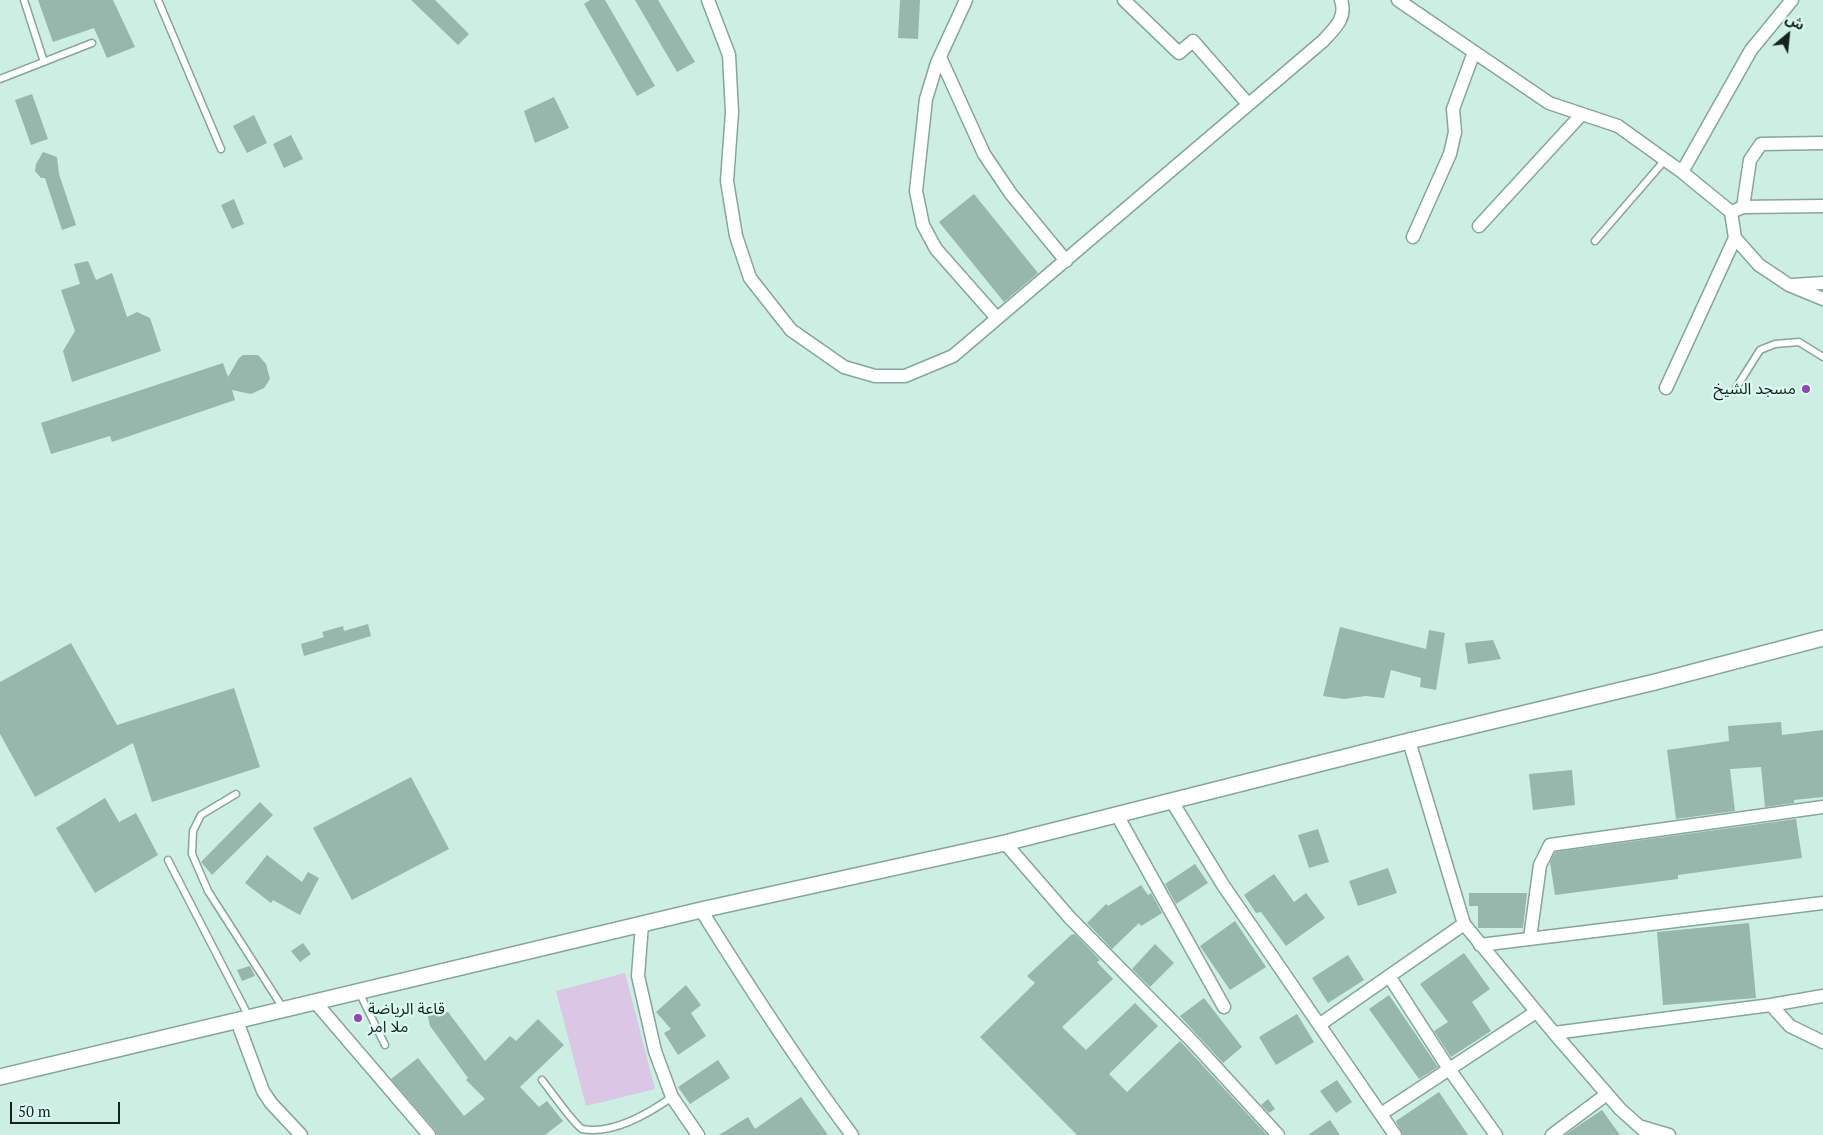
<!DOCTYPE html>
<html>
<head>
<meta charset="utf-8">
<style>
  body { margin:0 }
  #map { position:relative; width:1823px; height:1135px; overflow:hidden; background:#cdeee3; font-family:"PT Serif","Noto Sans Arabic",serif }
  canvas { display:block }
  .north { position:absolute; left:1763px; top:10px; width:50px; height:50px; -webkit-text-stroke:4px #dafbf0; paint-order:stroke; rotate:28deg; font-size:14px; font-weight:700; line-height:20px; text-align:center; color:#16221e }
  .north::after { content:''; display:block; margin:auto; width:18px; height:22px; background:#16221e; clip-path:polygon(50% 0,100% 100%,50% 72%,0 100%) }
  .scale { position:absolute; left:10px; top:1102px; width:110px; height:22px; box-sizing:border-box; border:2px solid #16221e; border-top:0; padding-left:6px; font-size:15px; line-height:18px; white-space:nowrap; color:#16221e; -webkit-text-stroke:4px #dafbf0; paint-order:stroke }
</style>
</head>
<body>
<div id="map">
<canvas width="1823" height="1135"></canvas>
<div class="north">ش</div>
<div class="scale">50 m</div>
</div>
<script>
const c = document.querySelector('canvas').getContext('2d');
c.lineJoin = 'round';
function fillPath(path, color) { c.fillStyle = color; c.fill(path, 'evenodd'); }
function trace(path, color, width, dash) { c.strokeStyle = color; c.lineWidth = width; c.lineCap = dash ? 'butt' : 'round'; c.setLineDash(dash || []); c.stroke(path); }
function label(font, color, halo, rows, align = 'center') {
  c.font = font + ' "PT Serif","Noto Sans Arabic",serif'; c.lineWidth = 4.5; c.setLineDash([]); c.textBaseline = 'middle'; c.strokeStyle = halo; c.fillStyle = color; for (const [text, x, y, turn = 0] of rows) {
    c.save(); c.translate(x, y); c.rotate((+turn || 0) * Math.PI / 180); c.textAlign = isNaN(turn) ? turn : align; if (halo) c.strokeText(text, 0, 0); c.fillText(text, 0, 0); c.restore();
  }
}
fillPath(new Path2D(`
  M625,973L655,1089L586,1106L556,991Z`), '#dac6e5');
fillPath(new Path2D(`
  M38,0H113L135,47L107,58L94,28L53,42Z
  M411,0H435L469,34L458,45Z
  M590,0H605L655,86L637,96L584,4Z
  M635,0H658L695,62L677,72Z
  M900,0H920L918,39L898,38Z
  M32,94L48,139L31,145L15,100Z
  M554,97L569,128L535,143L524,111Z
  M254,115L267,143L247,153L233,126Z
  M291,135L303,159L284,168L273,144Z
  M43,152L57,157L59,174L76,225L62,230L45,178H41L35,171L36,164Z
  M974,194L1038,273L1004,302L939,222Z
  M234,199L244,224L232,229L221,205Z
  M88,261L96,280L112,273L127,317L137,312L150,318L161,351L72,382L63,351L75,331L61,290L80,284L74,264Z
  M243,355H258L266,364L270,379L264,388L251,394L232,390L235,400L112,442L110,436L51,454L41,423L223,363L228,377L239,358Z
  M368,624L371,636L304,656L301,644L324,637L322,632L343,626L344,631Z
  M1340,627L1426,649L1429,630L1445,633L1436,690L1420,687L1421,678L1391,670L1384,698L1366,696L1344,699L1323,696Z
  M1493,640L1501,659L1468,664L1465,643Z
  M71,643L117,725L234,688L260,767L152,802L133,743L35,797L0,734V682Z
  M1781,722L1782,735L1823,730V797L1794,800V803L1765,807L1761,767L1730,769L1735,811L1676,819L1667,750L1729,741L1728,726Z
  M1572,770L1575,805L1533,810L1529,774Z
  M411,777L449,849L352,900L313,828Z
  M105,798L119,822L136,813L158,855L95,893L56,828Z
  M260,802L273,815L212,875L201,862Z
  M1796,819L1802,858L1678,875V879L1555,895L1550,862L1555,852Z
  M1318,829L1329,862L1309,868L1298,835Z
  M267,855L302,882L308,872L319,878L300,915L273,900L271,903L245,883Z
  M1195,864L1208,883L1176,904L1165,884Z
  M1388,868L1397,893L1358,906L1349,881Z
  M1274,874L1294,902L1306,893L1325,918L1286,946L1261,912L1256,913L1244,895Z
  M1141,885L1148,895L1151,893L1162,913L1141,926L1139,923L1112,949L1087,923L1106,904L1108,906Z
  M1469,893H1527L1523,928H1478V906H1469Z
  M1235,921L1266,967L1230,990L1200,946Z
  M1749,923L1756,998L1663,1005L1657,932Z
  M1075,934L1100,960L1097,962L1113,979L1062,1027L1086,1050L1135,1003L1158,1026L1109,1074L1127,1092L1180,1041L1267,1135H1077L980,1037L1035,983L1027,976L1071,935Z
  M303,943L311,954L300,962L291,951Z
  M1155,944L1174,963L1150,987L1132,969Z
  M1464,953L1490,989L1472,1002L1491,1031L1451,1057L1434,1031L1448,1022L1420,984Z
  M1348,955L1364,980L1328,1003L1312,978Z
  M250,966L255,976L242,981L237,970Z
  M686,985L701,1005L691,1013L706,1036L678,1055L664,1033L671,1029L656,1012Z
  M1389,995L1438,1067L1419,1079L1369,1009Z
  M1204,998L1242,1047L1223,1063L1180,1016Z
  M448,1012L485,1061L510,1036L516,1041L538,1019L564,1045L520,1087L539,1107L547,1101L563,1121L545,1135H437L435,1130L391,1079L418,1058L464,1116L485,1099L466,1080L468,1078L430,1026L428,1016Z
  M1297,1014L1314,1042L1276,1065L1259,1037Z
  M718,1060L730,1078L690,1104L678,1087Z
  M1337,1080L1352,1102L1336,1113L1320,1091Z
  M1439,1092L1468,1135H1403L1396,1121Z
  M801,1097L828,1135H719L748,1117L755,1129Z
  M1268,1099L1275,1109L1269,1113L1261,1105Z
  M1602,1110L1620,1135H1566V1134Z
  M1330,1120L1340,1135H1308Z`), '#97b6ac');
const service = new Path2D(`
  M24,0L44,62
  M158,0L221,149
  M0,79L92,43
  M1595,241L1665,160
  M1736,388L1760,350L1775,344L1799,342L1823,357
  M236,794L201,815L193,831L192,854L208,891L283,1008
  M168,860L249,1017
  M359,992L385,1045
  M542,1080C550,1090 573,1123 582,1129C613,1135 648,1114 672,1097`);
const minor = new Path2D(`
  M708,0L729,55L732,112L727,181L736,236L750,278L791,330L844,367L875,376H905L953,356L1323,41C1335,28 1347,18 1341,0
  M966,0L937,63L926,99L916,191L923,225L936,249L996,317
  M1124,0L1179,53L1193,41L1248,104
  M1398,0L1549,103L1618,126L1682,172L1731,212L1735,238L1759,265L1789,285L1823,299
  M940,57L984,154L1011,194L1066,261
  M1682,172L1751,50L1792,0
  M1743,207L1750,160L1761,144L1823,143
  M1736,210L1743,207L1823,206
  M1479,226L1581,115
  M1413,237L1450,154L1455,132L1453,109L1474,52
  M1793,285L1823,283
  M1666,388L1735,238
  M1409,741L1464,924L1554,1033L1620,1109L1649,1135
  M1171,800L1223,885L1395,1135
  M1117,815L1224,1007
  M1005,843L1070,918L1190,1039L1278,1135
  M701,910C749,987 798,1063 852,1135
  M642,924L638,976L655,1051L672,1097L698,1135
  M1530,938L1540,865L1550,845L1823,807
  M1480,945L1823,903
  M1389,976L1449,1069L1496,1135
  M316,1003L429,1135
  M1771,1005L1790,1026L1823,1042
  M237,1021L263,1091L271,1103L301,1135
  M1319,1025L1464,924
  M1554,1033L1771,1005L1823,996
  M1381,1114L1536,1012
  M1642,1127L1669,1135
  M1552,1135L1607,1094`);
const tertiary = new Path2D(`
  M0,1077L701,910L1005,843L1409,741L1655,682L1823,638`);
trace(service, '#87a59b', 9);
trace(minor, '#87a59b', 15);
trace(tertiary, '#87a59b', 18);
trace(service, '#fff', 6);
trace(minor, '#fff', 12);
trace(tertiary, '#fff', 15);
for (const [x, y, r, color] of [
  [1806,389,5,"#9344b5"],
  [358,1018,5,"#9344b5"]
]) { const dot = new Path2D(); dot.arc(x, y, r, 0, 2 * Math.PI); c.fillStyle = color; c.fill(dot); trace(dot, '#dafbf0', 2); }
label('16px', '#16221e', '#dafbf0', [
  ["مسجد الشيخ",1796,389],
  ["قاعة الرياضة",368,1009,"left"],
  ["ملا امر",368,1027,"left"]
], 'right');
</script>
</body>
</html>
